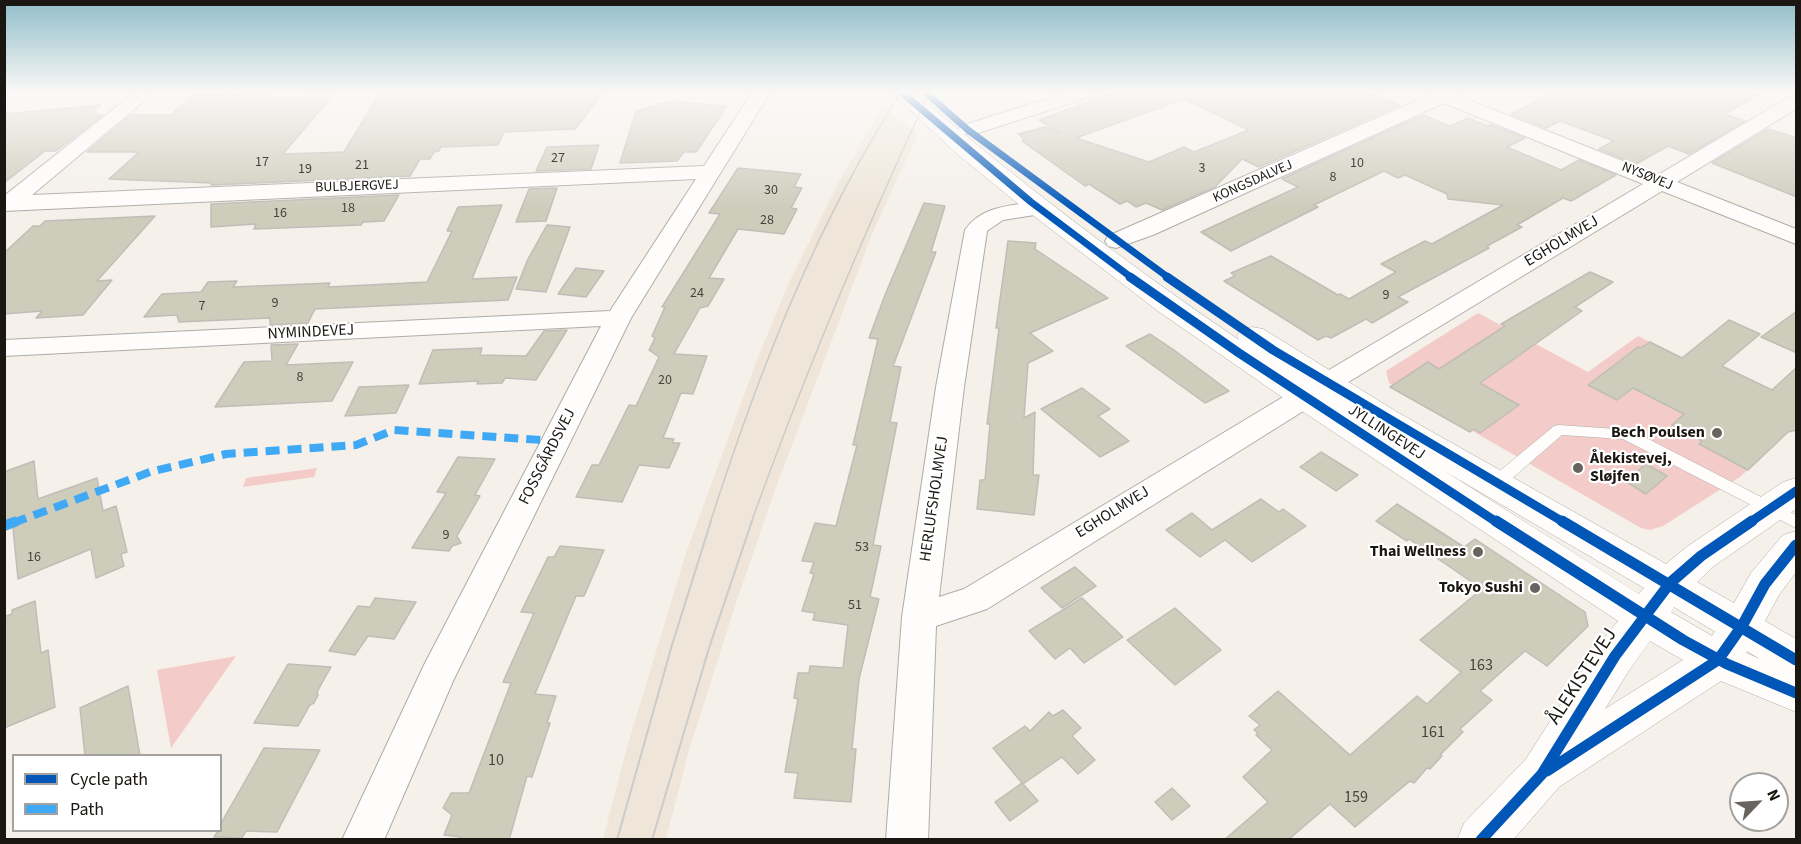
<!DOCTYPE html>
<html>
<head>
<meta charset="utf-8">
<style>
  body { margin:0 }
  #map { position:relative; width:1801px; height:844px; overflow:hidden; background:#f5f0ea; font-family:"Source Sans 3",sans-serif }
  canvas { display:block }
  .frame { position:absolute; inset:0; border:6px solid #1a1713; pointer-events:none }
  .legend { position:absolute; left:12px; top:754px; width:210px; height:78px; box-sizing:border-box; background:#fff; border:2px solid #a3a2a1; margin:0; padding:8px 10px; list-style:none; font-size:18px; color:#1a1713 }
  .legend li { display:flex; align-items:center; gap:12px; height:30px }
  .legend b { width:30px; border:2px solid #a3a2a1 }
  .north { position:absolute; left:1729px; top:772px; width:60px; height:60px; box-sizing:border-box; background:#fff; border:2px solid #a3a2a1; border-radius:50%; rotate:65deg; font-size:16px; font-weight:700; line-height:24px; text-align:center; color:#1a1713 }
  .north::after { content:''; display:block; margin:auto; width:21px; height:27px; background:#67635e; clip-path:polygon(50% 0,100% 100%,50% 72%,0 100%) }
</style>
</head>
<body>
<div id="map">
<canvas width="1801" height="844"></canvas>
<div class="frame"></div>
<ul class="legend">
<li><b style="height:8px;background:#0057b8"></b>Cycle path</li>
<li><b style="height:8px;background:#3fa9f5"></b>Path</li>
</ul>
<div class="north">N</div>
</div>
<script>
const c = document.querySelector('canvas').getContext('2d');
c.lineJoin = 'round';
function fillPath(path, color) { c.fillStyle = color; c.fill(path, 'evenodd'); }
function trace(path, color, width, dash) { c.strokeStyle = color; c.lineWidth = width; c.lineCap = dash ? 'butt' : 'round'; c.setLineDash(dash || []); c.stroke(path); }
function label(font, color, halo, rows, align = 'center') {
  c.font = font + ' "Source Sans 3",sans-serif'; c.lineWidth = 4.5; c.setLineDash([]); c.textBaseline = 'middle'; c.strokeStyle = halo; c.fillStyle = color; for (const [text, x, y, turn = 0] of rows) {
    c.save(); c.translate(x, y); c.rotate((+turn || 0) * Math.PI / 180); c.textAlign = isNaN(turn) ? turn : align; if (halo) c.strokeText(text, 0, 0); c.fillText(text, 0, 0); c.restore();
  }
}
fillPath(new Path2D(`
  M883,106L918,134L874,229L775,490L736,603L689,750L666,839H603L628,744L686,553L758,357L788,285L840,180Z`), '#efe6d9');
fillPath(new Path2D(`
  M1478,313L1588,372L1638,336L1796,415V425L1740,477L1663,526L1650,530L1641,528L1389,383L1386,371Z
  M317,468L314,477L243,487L246,478Z
  M236,656L171,748L157,670Z`), '#f3ccc9');
const building = new Path2D(`
  M381,91H605L575,129L504,132L498,145L441,147L439,151L434,152L430,159H420L410,176L211,185V183L109,179L139,152H87L131,115H171L192,95L274,92L270,97L332,96L283,154L344,152Z
  M1118,91H1365L1400,105L1259,167L1242,159L1215,187L1162,210L1146,203L1136,207L1127,201L1120,204L1089,184L1085,186L1022,141L1025,140L1018,134L1045,127L1059,132L1039,120ZM1184,99L1249,130L1194,152L1184,147L1149,162L1076,138Z
  M1558,91H1765L1725,114L1745,121L1689,154L1668,146L1636,164L1599,149L1614,141L1560,121L1546,128L1511,114Z
  M671,101L727,106L696,152H684L677,161L620,163L636,111Z
  M101,105L92,112H96L93,115H103L56,151H45L4,183V114Z
  M1423,115L1450,126L1468,118L1488,126L1491,125L1525,138L1507,147L1561,170L1579,160L1616,175L1571,201L1563,198L1517,225L1522,227L1487,246L1489,248L1398,297L1408,302L1372,323L1366,319L1331,338L1326,336L1318,340L1224,281L1235,276L1231,273L1271,256L1338,295L1340,294L1349,299L1396,272L1381,264L1425,241L1432,244L1503,205L1448,199L1447,194L1405,175L1398,178L1384,171L1314,205L1318,207L1231,251L1201,232L1298,187L1282,179Z
  M1768,129L1797,138V197L1712,163Z
  M599,145L591,169L536,171L547,147Z
  M738,168L801,174L794,187L802,188L791,208L797,209L784,234L738,229L709,278L724,279L708,306L700,308L674,354L707,356L693,394L681,393L663,438L674,439L672,443H680L669,468L639,465L622,502L576,497L592,465H599L629,405L636,406L659,357L649,350L655,338L652,336L665,307H662L720,214L709,213Z
  M557,188L546,221L516,222L529,189Z
  M399,195L384,221L363,222L361,225L254,229L256,224L211,227V204Z
  M924,203L945,206L931,252H936L893,366L901,367L890,422L897,423L873,545L881,546L870,597L879,599L859,679L852,749H856L851,802L794,798L798,773L785,772L798,699L794,698L798,673H809L810,666L843,668L848,625L813,620L815,613L802,611L814,574L810,573L814,562L802,561L815,523L836,526L857,445H853L878,339L869,338L885,295Z
  M502,205L472,279L517,277L508,300L315,309L308,323L270,325V318L179,322L177,315L144,317L162,294L201,292L208,282L237,281L233,287L330,283L328,287L427,282L452,231H447L458,207Z
  M155,216L97,281L112,280L83,315L36,318L42,311L4,314V253L33,226H40L45,221Z
  M547,225L570,227L546,292L516,289L528,259Z
  M1008,241L1036,243L1035,249L1108,298L1030,333L1053,351L1028,363L1024,418L1035,412L1033,475H1039L1034,515L977,509L980,480H985L990,424H987L999,328H996Z
  M576,268L604,271L586,297L558,294Z
  M1590,272L1613,282L1575,307L1582,311L1480,383L1519,405L1480,433L1474,429L1470,432L1390,387L1428,362L1439,369L1505,326L1501,324Z
  M1797,311V353L1761,337Z
  M1729,320L1760,334L1722,366L1772,390L1797,367V430L1788,432L1748,470L1699,444L1702,441L1672,425L1684,414L1633,388L1617,400L1588,385L1638,347L1641,348L1650,342L1682,358Z
  M567,330L536,380L505,378L502,383L477,384L478,381L419,384L433,350L482,348L480,355L526,356L544,331Z
  M1150,334L1174,350L1229,391L1205,403L1126,346Z
  M298,344L286,365L353,362L332,401L215,407L244,362L272,361L271,345Z
  M409,385L396,413L345,416L359,387Z
  M1082,388L1110,409L1098,416L1129,441L1100,457L1041,409Z
  M1321,452L1358,475L1336,491L1300,467Z
  M458,457L495,459L475,495L480,496L457,536L461,543L452,546L449,551L412,548L446,493L437,492Z
  M34,461L38,499L97,478L103,511L116,506L127,552L121,554L124,566L96,578L91,549L18,579L12,518L4,521V472Z
  M1646,464L1667,476L1646,494L1625,481Z
  M1261,499L1279,512L1283,509L1306,526L1252,562L1225,540L1200,557L1166,530L1192,513L1212,530Z
  M1397,504L1464,547L1475,539L1585,612L1588,626L1547,666L1525,651L1480,691L1492,700L1460,729L1463,732L1440,755L1442,756L1430,769L1427,768L1414,783L1410,781L1355,827L1330,804L1288,840H1224L1268,802L1243,777L1272,750L1256,735L1258,733L1254,730L1260,725L1249,716L1278,691L1350,755L1417,696L1427,704L1461,672L1420,640L1482,589L1409,539L1407,541L1376,521Z
  M560,546L604,550L584,596H576L535,694L556,696L547,723H550L532,777L527,776L509,840H460L461,837L444,835L452,815L443,808L451,793H469L511,683L503,682L534,613L521,612L548,557H554Z
  M1075,567L1096,586L1062,608L1041,588Z
  M375,598L416,602L394,639L368,636L355,655L329,651L358,606L370,607Z
  M1082,598L1123,637L1084,663L1070,648L1055,659L1029,631Z
  M35,601L41,653L48,650L55,707L4,728V617L12,614V610Z
  M1175,608L1221,650L1175,685L1127,640Z
  M288,664L331,667L317,692L318,695L314,703L310,705L298,726L254,723Z
  M128,686L140,756H85L80,708Z
  M1063,710L1081,728L1072,736L1095,760L1078,774L1062,757L1023,784L1038,801L1010,821L995,802L1022,783L993,748L1025,726L1030,731L1049,712L1053,716Z
  M264,748L320,750L277,832L246,831L242,838L214,837L218,831H220V825Z
  M1172,788L1190,806L1172,820L1155,802Z`);
fillPath(building, '#ceccbb');
trace(building, '#c0bdb8', 1.5);
const service = new Path2D(`
  M1559,425L1631,430L1796,515V528L1623,439L1562,435L1502,487H1490L1488,483L1490,479L1554,426Z`);
const minor = new Path2D(`
  M136,91H156L32,195L704,166L753,91H771L631,318L454,679L384,840H342L424,665L601,326L4,356V340L610,311L696,179L4,211V196Z
  M1071,91H1099L1096,95L975,134H961L958,130L961,126Z
  M1421,91H1464L1459,96L1658,175L1789,97L1796,96V109L1677,182L1796,229V244L1662,191L1337,389L1327,392L1317,389L1313,383L1317,377L1643,184L1444,103L1153,235L1116,248L1108,246L1105,241L1108,236L1427,96Z
  M1039,201L1047,203L1050,208L1047,213L1003,220L987,231L964,387L939,597L964,589L1293,391L1303,389L1313,391L1317,398L1313,405L987,609L936,626L928,840H886L902,617L936,387L965,230C982,205 1012,206 1039,201Z`);
const tertiary = new Path2D(`
  M890,91H913C1017,181 1126,263 1239,340L1237,336L1241,329L1252,327L1263,329L1397,412L1666,564L1688,546L1783,482L1796,478V509L1714,566L1697,582L1734,603L1751,573L1783,535L1796,531V572L1779,595L1765,621L1796,639V712L1721,681L1559,787L1513,840H1457L1464,823L1526,759L1600,643L1618,621L1299,409L1158,311L1022,207L956,153ZM1446,472L1644,588L1639,594ZM1674,607L1714,631H1715L1712,636L1671,612ZM1650,641L1683,660L1605,709L1630,669ZM1747,651L1760,659L1746,653Z`);
trace(service, '#afaca7', 1);
trace(minor, '#afaca7', 2);
trace(tertiary, '#afaca7', 1);
fillPath(service, '#fefdfc');
fillPath(minor, '#fefdfc');
fillPath(tertiary, '#fefdfc');
trace(new Path2D(`
  M710,523C758,374 816,223 902,91
  M751,523C804,376 864,232 930,91`), '#cbcbc9', 1.5);
trace(new Path2D(`
  M617,840L672,645L711,521
  M652,840L709,648L752,521`), '#cbcbc9', 2);
trace(new Path2D(`
  M13,523L150,472L226,454L356,445L394,430L557,441`), '#3fa9f5', 8, [14, 8]);
trace(new Path2D(`
  M4,526L17,521`), '#3fa9f5', 10, [19, 10]);
trace(new Path2D(`
  M900,91L1031,202L1132,278
  M924,91L968,130L1169,278`), '#0057b8', 7);
trace(new Path2D(`
  M1130,277L1239,353L1498,523
  M1167,277L1273,350L1565,523
  M1749,523L1796,491`), '#0057b8', 9);
trace(new Path2D(`
  M1496,521L1683,640L1727,664L1796,693
  M1562,521L1796,660
  M1547,771L1718,660L1742,626L1765,584L1796,545
  M1481,840L1542,774L1615,656L1670,583L1701,556L1752,521`), '#0057b8', 11);
const sky = c.createLinearGradient(0, 0, 0, 209);
sky.addColorStop(0, '#90bdca');
sky.addColorStop(0.44, '#faf8f6');
sky.addColorStop(1, '#faf8f600');
c.fillStyle = sky;
c.fillRect(0, 0, 1801, 209);
for (const [x, y, r, color] of [
  [1717,433,6,"#67635e"],
  [1578,468,6,"#67635e"],
  [1478,552,6,"#67635e"],
  [1535,588,6,"#67635e"]
]) { const dot = new Path2D(); dot.arc(x, y, r, 0, 2 * Math.PI); c.fillStyle = color; c.fill(dot); trace(dot, '#fff', 2); }
label('14px', '#47443d', null, [
  ["27",558,159],
  ["17",262,163],
  ["10",1357,164],
  ["21",362,166],
  ["3",1202,169],
  ["19",305,170],
  ["8",1333,178],
  ["30",771,191],
  ["18",348,209],
  ["16",280,214],
  ["28",767,221],
  ["24",697,294],
  ["9",1386,296],
  ["9",275,304],
  ["7",202,307],
  ["8",300,378],
  ["20",665,381],
  ["9",446,536],
  ["53",862,548],
  ["16",34,558],
  ["51",855,606]
]);
label('14px', '#1a1713', '#fff', [
  ["NYSØVEJ",1647,177,22],
  ["KONGSDALVEJ",1253,182,-24],
  ["BULBJERGVEJ",357,187,-2]
]);
label('16px', '#1a1713', '#fff', [
  ["EGHOLMVEJ",1562,242,-31],
  ["NYMINDEVEJ",311,333,-3],
  ["JYLLINGEVEJ",1386,433,33],
  ["FOSSGÅRDSVEJ",548,457,-63],
  ["HERLUFSHOLMVEJ",935,499,-82],
  ["EGHOLMVEJ",1113,513,-32]
]);
label('bold 16px', '#1a1713', '#fff', [
  ["Bech Poulsen",1705,433],
  ["Ålekistevej,",1590,459,"left"],
  ["Sløjfen",1590,477,"left"],
  ["Thai Wellness",1466,552],
  ["Tokyo Sushi",1523,588]
], 'right');
label('16px', '#47443d', null, [
  ["163",1481,666],
  ["161",1433,733],
  ["10",496,761],
  ["159",1356,798]
]);
label('20px', '#1a1713', '#fff', [
  ["ÅLEKISTEVEJ",1583,677,-57]
]);
</script>
</body>
</html>
